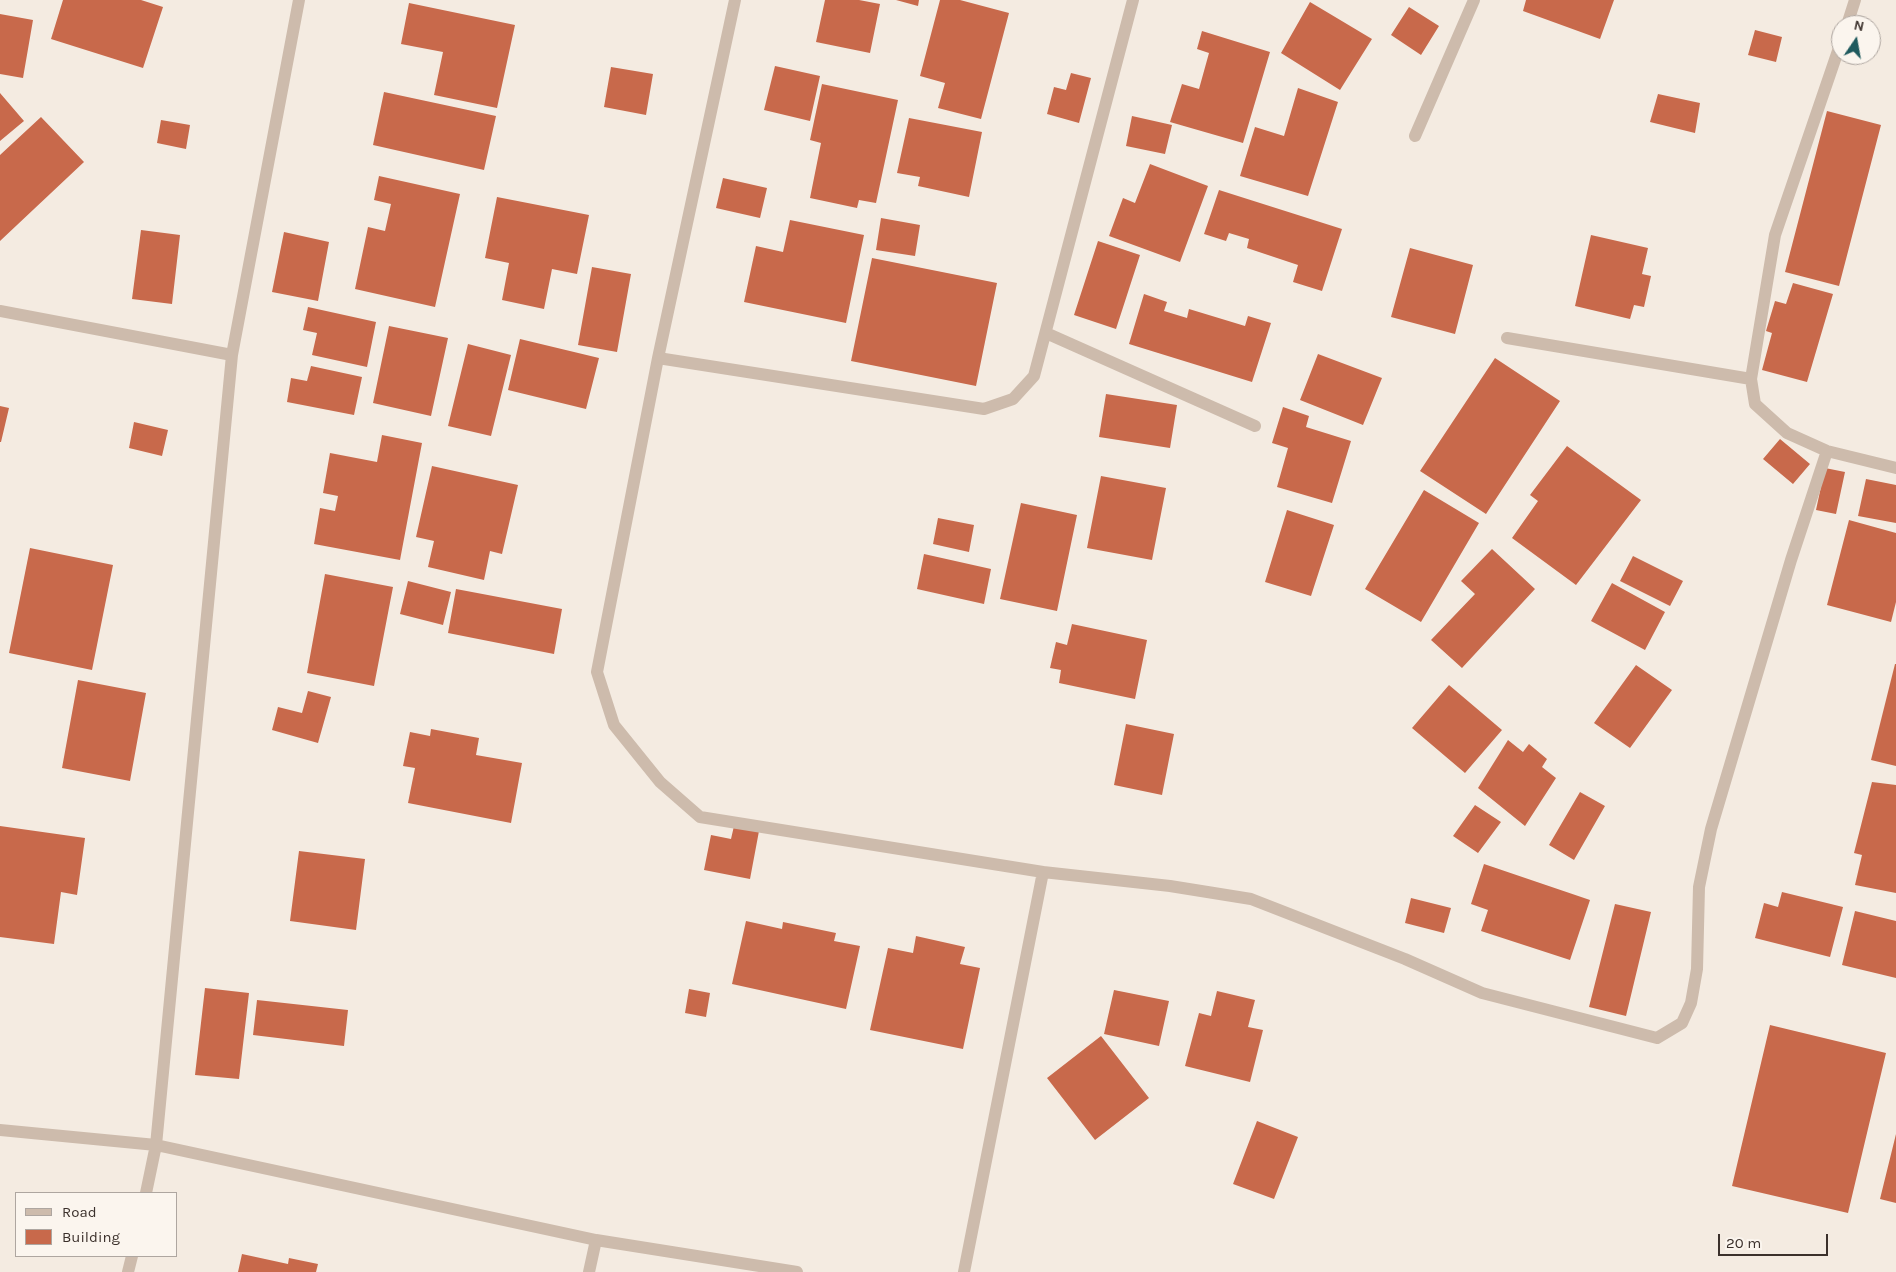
<!DOCTYPE html>
<html>
<head>
<meta charset="utf-8">
<style>
  body { margin:0 }
  #map { position:relative; width:1896px; height:1272px; overflow:hidden; background:#f4ebe1; font-family:Karla,sans-serif }
  canvas { display:block }
  .legend { position:absolute; left:15px; top:1192px; width:162px; height:65px; box-sizing:border-box; background:#fbf5ee; border:1px solid #aea6a0; margin:0; padding:6px 9px; list-style:none; font-size:15px; color:#3b302b }
  .legend li { display:flex; align-items:center; gap:10px; height:25px }
  .legend b { width:25px; border:1px solid #aea6a0 }
  .north { position:absolute; left:1831px; top:15px; width:50px; height:50px; box-sizing:border-box; background:#fbf5ee; border:1px solid #aea6a0; border-radius:50%; rotate:12deg; font-size:14px; font-weight:700; line-height:20px; text-align:center; color:#3b302b }
  .north::after { content:''; display:block; margin:auto; width:18px; height:22px; background:#1f5a5e; clip-path:polygon(50% 0,100% 100%,50% 72%,0 100%) }
  .scale { position:absolute; left:1718px; top:1234px; width:110px; height:22px; box-sizing:border-box; border:2px solid #3b302b; border-top:0; padding-left:6px; font-size:15px; line-height:18px; white-space:nowrap; color:#3b302b; -webkit-text-stroke:4px #fbf5ee; paint-order:stroke }
</style>
</head>
<body>
<div id="map">
<canvas width="1896" height="1272"></canvas>
<ul class="legend">
<li><b style="height:6px;background:#cdbbac"></b>Road</li>
<li><b style="height:14px;background:#c8694b"></b>Building</li>
</ul>
<div class="north">N</div>
<div class="scale">20 m</div>
</div>
<script>
const c = document.querySelector('canvas').getContext('2d');
c.lineJoin = 'round';
function fillPath(path, color) { c.fillStyle = color; c.fill(path, 'evenodd'); }
function trace(path, color, width, dash) { c.strokeStyle = color; c.lineWidth = width; c.lineCap = dash ? 'butt' : 'round'; c.setLineDash(dash || []); c.stroke(path); }
fillPath(new Path2D(`
  M63,0H141L163,7L143,68L51,39Z
  M825,0H859L880,4L870,53L816,42Z
  M896,0H919L918,6Z
  M940,0H960L1009,13L981,119L938,108L945,83L920,76Z
  M1526,0H1614L1600,39L1523,11Z
  M1310,2L1372,39L1340,90L1281,53Z
  M409,3L515,25L497,108L434,95L443,52L401,44Z
  M1409,7L1439,26L1421,55L1391,35Z
  M0,14L33,20L23,78L0,74Z
  M1755,30L1782,37L1776,62L1748,55Z
  M1202,31L1270,52L1243,143L1170,122L1182,84L1199,89L1209,53L1197,49Z
  M775,66L820,76L810,121L764,110Z
  M611,67L653,74L646,115L604,107Z
  M1071,73L1091,78L1079,123L1047,114L1054,87L1066,90Z
  M822,84L898,100L876,203L859,200L857,208L810,198L821,143L810,140Z
  M1298,88L1338,102L1308,196L1240,176L1255,127L1284,136Z
  M384,92L496,116L484,170L373,145Z
  M0,93L24,121L0,141Z
  M1658,94L1700,103L1695,133L1650,122Z
  M1827,111L1881,125L1839,286L1785,272Z
  M1132,116L1172,125L1165,154L1126,146Z
  M41,117L84,162L0,241V155Z
  M909,118L982,132L969,197L918,186L920,177L897,173Z
  M161,120L190,125L186,149L157,143Z
  M1150,164L1208,186L1180,262L1109,236L1123,198L1135,203Z
  M379,176L460,194L435,307L355,289L368,227L385,231L391,204L374,200Z
  M723,178L767,188L760,218L716,208Z
  M1219,190L1342,229L1322,291L1293,282L1298,265L1247,248L1249,239L1229,233L1226,241L1204,234Z
  M497,197L589,215L577,274L552,269L544,309L502,300L509,263L485,258Z
  M881,218L920,225L915,256L876,250Z
  M790,220L864,235L846,323L744,302L756,246L783,252Z
  M141,230L180,235L172,304L132,299Z
  M284,232L329,242L318,301L272,292Z
  M1591,235L1648,248L1642,274L1651,276L1644,307L1634,305L1630,319L1575,306Z
  M1098,241L1140,255L1116,329L1074,315Z
  M1410,248L1473,265L1455,334L1391,317Z
  M872,258L997,283L976,386L851,361Z
  M592,267L631,274L617,352L578,345Z
  M1793,283L1833,294L1807,382L1762,370L1772,333L1766,331L1775,301L1786,304Z
  M1144,294L1167,302L1164,311L1187,318L1189,309L1245,326L1248,316L1271,323L1252,382L1129,344Z
  M308,307L376,322L367,367L312,355L317,333L303,330Z
  M389,326L448,338L431,416L373,403Z
  M520,339L599,358L586,409L508,390Z
  M468,344L511,355L491,436L448,426Z
  M1318,354L1382,378L1363,425L1300,400Z
  M1495,358L1560,401L1486,514L1420,471Z
  M311,366L362,377L354,415L287,402L291,378L307,381Z
  M1106,394L1177,405L1170,448L1099,437Z
  M0,406L9,408L1,442H0Z
  M1283,407L1309,416L1306,427L1351,441L1332,503L1277,487L1288,448L1272,443Z
  M134,422L168,430L162,456L129,448Z
  M382,435L422,443L400,560L314,544L320,508L335,511L338,496L323,493L330,453L377,462Z
  M1780,439L1810,464L1793,484L1763,459Z
  M1567,446L1641,500L1576,585L1512,538L1538,501L1530,495Z
  M432,466L518,485L502,554L490,551L484,580L428,567L434,541L416,537Z
  M1825,468L1845,472L1836,514L1816,510Z
  M1101,476L1166,488L1152,560L1087,548Z
  M1866,479L1896,485V523L1858,516Z
  M1424,490L1479,523L1421,622L1365,589Z
  M1021,503L1077,515L1057,611L1000,599Z
  M1287,510L1334,525L1311,596L1265,582Z
  M938,518L974,525L969,552L933,544Z
  M1849,520L1896,533V602L1891,622L1827,605Z
  M30,548L113,565L92,670L9,653Z
  M1492,549L1535,589L1462,668L1431,640L1475,594L1461,581Z
  M924,554L991,569L984,604L917,589Z
  M1633,556L1683,581L1670,606L1620,581Z
  M325,574L393,587L374,686L307,673Z
  M408,581L451,592L443,625L400,614Z
  M1612,583L1665,612L1645,650L1591,621Z
  M456,589L562,609L554,654L448,633Z
  M1072,624L1147,640L1135,699L1059,683L1061,670L1050,668L1056,642L1067,645Z
  M1895,664H1896V766L1871,760Z
  M1636,665L1672,690L1630,748L1594,723Z
  M78,680L146,693L130,781L62,768Z
  M1449,685L1502,730L1465,773L1412,728Z
  M308,691L331,697L318,743L272,730L278,707L302,713Z
  M1126,724L1174,734L1162,795L1114,785Z
  M431,729L479,738L476,755L522,763L511,823L408,803L415,768L403,766L410,732L430,736Z
  M1508,740L1523,752L1529,744L1547,759L1542,767L1556,778L1525,826L1478,788Z
  M1872,782L1896,785V893L1855,885L1862,855L1854,853Z
  M1580,792L1605,806L1574,860L1549,845Z
  M1475,805L1501,822L1478,853L1453,836Z
  M0,826L85,838L77,895L61,892L54,944L0,937Z
  M734,826L759,831L750,879L704,870L711,835L731,839Z
  M299,851L365,859L356,930L290,921Z
  M1484,864L1590,900L1570,960L1481,931L1488,910L1471,904Z
  M1782,892L1843,907L1830,957L1755,938L1764,903L1778,907Z
  M1411,898L1451,908L1444,933L1405,923Z
  M1615,904L1651,912L1626,1016L1589,1007Z
  M1855,911L1896,921V978L1842,965Z
  M746,921L782,929L783,922L836,933L834,941L860,946L846,1009L732,984Z
  M916,936L965,947L960,964L980,968L963,1049L870,1030L888,948L913,953Z
  M205,988L249,993L239,1079L195,1075Z
  M689,989L710,993L706,1017L685,1013Z
  M1114,990L1169,1001L1159,1046L1104,1034Z
  M1217,991L1255,1000L1248,1027L1263,1030L1250,1082L1185,1066L1199,1013L1211,1016Z
  M257,1000L348,1010L344,1046L253,1035Z
  M1770,1025L1886,1053L1848,1213L1732,1186Z
  M1101,1036L1149,1098L1095,1140L1047,1078Z
  M1257,1121L1298,1137L1274,1199L1233,1184Z
  M1896,1134V1203L1880,1199Z
  M242,1254L288,1264L289,1258L318,1264L316,1272H238Z`), '#c8694b');
trace(new Path2D(`
  M735,0L658,358L597,672L614,725L660,782L700,817L1043,872L1170,886L1251,899L1405,959L1482,993L1657,1038L1682,1023L1691,1003L1697,969L1699,887L1711,829L1791,560L1827,451
  M1847,25L1855,0
  M1841,42L1775,235L1751,379L1755,404L1787,433L1827,451L1896,468
  M1415,136L1474,0
  M0,311L232,355
  M1046,333L1255,426
  M1507,338L1751,379
  M658,358L984,409L1013,399L1034,376L1133,0
  M0,1130L156,1145L596,1240L797,1272
  M146,1193L156,1145L232,355L299,0
  M128,1272L132,1256
  M589,1272L596,1240
  M964,1272L1043,872`), '#cdbbac', 12);
</script>
</body>
</html>
